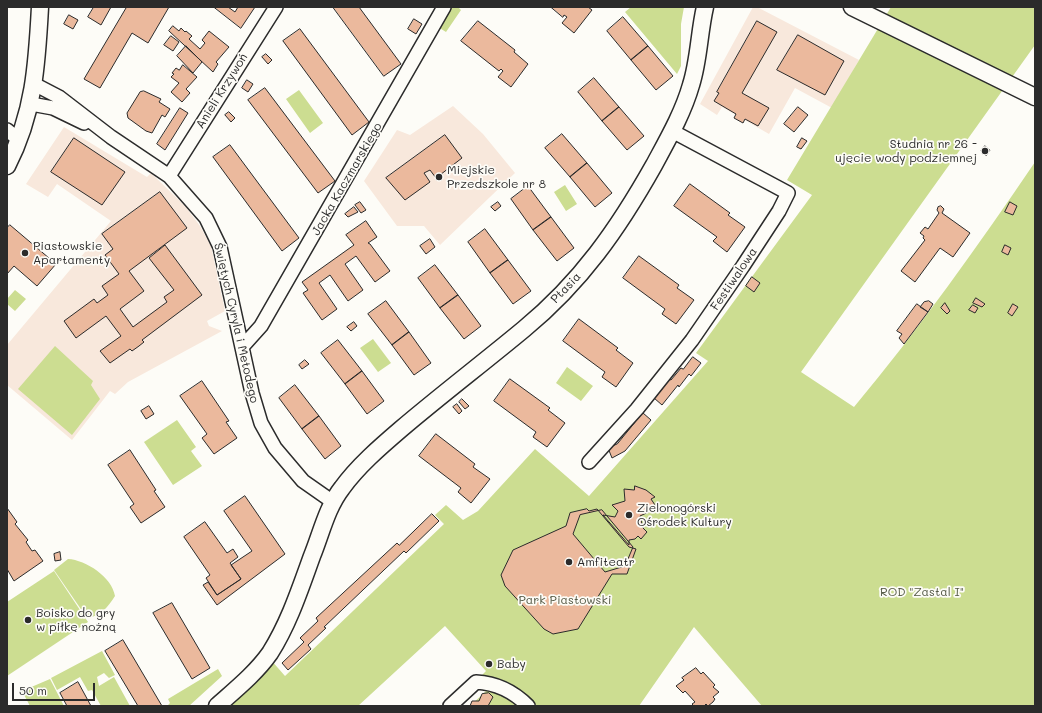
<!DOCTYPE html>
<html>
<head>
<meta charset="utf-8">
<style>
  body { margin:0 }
  #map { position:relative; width:1042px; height:713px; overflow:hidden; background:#fdfcf7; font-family:Mali,sans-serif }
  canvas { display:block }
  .frame { position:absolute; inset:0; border:8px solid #2b2b2b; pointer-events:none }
  .scale { position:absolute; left:12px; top:683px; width:83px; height:18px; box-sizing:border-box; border:2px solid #2b2b2b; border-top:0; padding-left:5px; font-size:12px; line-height:14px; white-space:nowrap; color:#2b2b2b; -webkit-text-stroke:3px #fdfcf7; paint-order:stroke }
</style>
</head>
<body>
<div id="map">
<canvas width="1042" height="713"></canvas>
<div class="frame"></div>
<div class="scale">50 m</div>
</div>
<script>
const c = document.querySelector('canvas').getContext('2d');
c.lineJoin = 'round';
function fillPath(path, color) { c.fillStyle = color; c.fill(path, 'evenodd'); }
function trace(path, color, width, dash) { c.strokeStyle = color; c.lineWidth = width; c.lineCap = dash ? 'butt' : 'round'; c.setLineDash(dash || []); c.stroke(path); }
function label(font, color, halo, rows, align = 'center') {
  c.font = font + ' Mali,sans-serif'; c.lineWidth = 3.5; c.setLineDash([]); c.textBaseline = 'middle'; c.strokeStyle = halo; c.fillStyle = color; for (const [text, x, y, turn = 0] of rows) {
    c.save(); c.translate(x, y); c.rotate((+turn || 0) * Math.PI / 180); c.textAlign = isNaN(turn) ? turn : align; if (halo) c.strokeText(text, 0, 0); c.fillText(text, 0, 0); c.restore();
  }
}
fillPath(new Path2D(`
  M753,7H757L859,60L832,108L795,88L769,134L722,107L717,115L700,104Z
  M453,106L483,134L515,173L440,245L424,226H397L364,181L397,130L410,135Z
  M64,127L147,177L151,173L185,206L200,226L211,246L225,311L207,321L209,326L222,331L128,382L115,394L110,391L72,440L7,385V345L111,221L57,184L48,197L26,184Z`), '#f8e8dc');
fillPath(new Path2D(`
  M449,7H458L461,10L446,32L438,27Z
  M631,7H684L681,24V66L677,74L625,12Z
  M891,7H1035V45L801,372L854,407C919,329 978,246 1035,162V706H762L694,627L639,706H470L486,691L479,678L486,671L445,626L358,706H229L271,660L285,676L444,524L435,515L446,505L463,520L478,511L535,449L589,496L708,361L696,353L812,195L787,180Z
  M299,90L323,123L310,133L286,99Z
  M565,185L577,204L566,211L554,192Z
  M15,290L26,299L15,311L7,304V299Z
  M373,339L391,363L378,372L360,348Z
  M55,346L93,381L91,385L100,399L72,435L18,389Z
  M567,367L593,386L581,401L556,383Z
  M177,420L196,447L191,451L202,466L173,485L144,442Z
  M68,559C86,560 112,577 115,596C108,607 101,616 87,618L54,570Z
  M54,571L88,622L7,676V602Z
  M102,651L115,675L109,678L104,673L97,677L99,686L114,677L130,706H101L92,690L88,691L80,677L57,690L51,678Z
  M218,669L222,676L189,706H167L170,703L168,699Z
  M50,679L64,706H30L22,691Z`), '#ccdd91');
const building = new Path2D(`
  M94,7H111L101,25L88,17Z
  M123,7H169L148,43L132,33L100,88L84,79L126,8Z
  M214,7H228L235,12L238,7H255L241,28Z
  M333,7H359L401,64L384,76Z
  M551,7H588L592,10L574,33L562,23L567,17L564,15L563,17Z
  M69,15L78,20L73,29L64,24Z
  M623,17L648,46L631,60L607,31Z
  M414,19L422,24L416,34L408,29Z
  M478,21L515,50L514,52L528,64L511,87L498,77L503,71L501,69L499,71L461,41Z
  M757,21L777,32L742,93L769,108L758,126L745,119L743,123L734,118L736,114L714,101L719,93L717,92Z
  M173,26L179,31L181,28L185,32L186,31L192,36L189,39L200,49L205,43L202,40L209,31L229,47L216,62L218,64L213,72L169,31Z
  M300,29L369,122L352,135L283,41Z
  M798,35L844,61L825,95L777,70Z
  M171,36L179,42L173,51L164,45Z
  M186,46L202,62L193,73L177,56Z
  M648,46L673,76L656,90L631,60Z
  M266,54L272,60L268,64L262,57Z
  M183,65L197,77L186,89L190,93L182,102L171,92L179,83L171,77L174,74L172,73L176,68L179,70Z
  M594,78L619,107L602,121L578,92Z
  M247,80L253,84L248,92L242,88Z
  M265,88L335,181L318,193L248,100Z
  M144,91L161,99L159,102L170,109L165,117L162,115L152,133L146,131L128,118L127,113L140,92Z
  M619,107L644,136L627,150L602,121Z
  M798,107L808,115L794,132L784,124Z
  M180,108L188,113L165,150L157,144Z
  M229,112L235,118L231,122L225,115Z
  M562,134L587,163L570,177L545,148Z
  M445,135L462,158L436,178L430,170L424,173L430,182L405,200L386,178Z
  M74,138L125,172L102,205L51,172Z
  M802,138L807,141L801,149L797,147Z
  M230,145L299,238L282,251L213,157Z
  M985,146L990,150L986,156L981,151Z
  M587,163L612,193L595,207L570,177Z
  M690,184L730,213L728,215L745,227L727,252L713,241L717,237L674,206Z
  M528,186L551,217L533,230L511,199Z
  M160,192L187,228L129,271L144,291L120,309L133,327L167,302L164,297L174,290L149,258L165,245L202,295L142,340L144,342L139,346L132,351L130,349L110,363L100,351L121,336L106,316L76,338L64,321L94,299L97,303L108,295L102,286L119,274L105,255L113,249L102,234Z
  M360,202L366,210L361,213L355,205Z
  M498,202L501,206L495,211L491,207Z
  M1010,202L1017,206L1013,215L1005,212Z
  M941,206L944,209L942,213L970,233L953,257L940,248L915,282L901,271L925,240L923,238L924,236L920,233L925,227L928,229L939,213L937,210L938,207Z
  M354,207L358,212L348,217L345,214Z
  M551,217L574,248L557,261L533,230Z
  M366,221L377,237L368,243L370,244L390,271L375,282L356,256L345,264L363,290L348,301L330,275L319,283L337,309L322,320L303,293L308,290L302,282L354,245L346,235Z
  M10,225L56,264L37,286L14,266L7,274V228Z
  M485,229L508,260L490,273L468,242Z
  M430,239L435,247L426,254L420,246Z
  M1005,245L1011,248L1008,255L1002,252Z
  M639,256L679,285L677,288L694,300L676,324L662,314L665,309L623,278Z
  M508,260L531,291L513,304L490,273Z
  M435,265L458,295L440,308L418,278Z
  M752,277L760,283L754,292L746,286Z
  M458,295L481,326L464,339L440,308Z
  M976,298L985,304L982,307L973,303Z
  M386,301L409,332L392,345L368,314Z
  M929,301L933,304L928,312L920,307L924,302Z
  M945,303L950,311L947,314L941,308Z
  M917,304L928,312L904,344L899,338L902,334L897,331Z
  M1013,304L1018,307L1012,316L1008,313Z
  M973,305L978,308L975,313L969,310Z
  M579,319L618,348L616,350L633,363L616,387L602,377L605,372L563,341Z
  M354,322L357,326L351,331L347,327Z
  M409,332L431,363L414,375L392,345Z
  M338,340L362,371L345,384L321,353Z
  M693,357L701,363L691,376L689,374L679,387L678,385L662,405L654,398L669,379L671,380L681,368L683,369Z
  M305,360L309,364L302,369L299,365Z
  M362,371L384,401L367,414L345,384Z
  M510,379L550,408L548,410L565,423L547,447L533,437L536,432L494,401Z
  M202,381L229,421L226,422L237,438L214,454L202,438L207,434L180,396Z
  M295,385L319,416L302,429L279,398Z
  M462,399L469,406L465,409L459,402Z
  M457,404L462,411L459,414L453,407Z
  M149,406L154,414L146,419L141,411Z
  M643,413L651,420L625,451L612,458L608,448L617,444Z
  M319,416L341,446L325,459L302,429Z
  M436,434L475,464L473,467L490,479L471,503L458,492L461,488L419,456Z
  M130,450L156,490L154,491L165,507L141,523L130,507L134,504L108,465Z
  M635,486L646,490L655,497L651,499L657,508L640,516L643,528L647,532L641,539L638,536L635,539L629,540V545L603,515L615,517L618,511L612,505L625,501L624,489L634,490Z
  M245,496L285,554L217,605L203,585L208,582L217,595L241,579L231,565L252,551L224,511Z
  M7,508L17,522L15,524L28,540L26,542L32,551L35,550L43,561L14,581L7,569Z
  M587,509L589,511L597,509L629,547L636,549L627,574H612L578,629L553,634L544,629L505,586L501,575L513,550L566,526L570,513Z
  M602,510L633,547L625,566L605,572L573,534L580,515Z
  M432,514L439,521L406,553L404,551L324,627L326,628L308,645L311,649L288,670L282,663L304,642L300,638L318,621L316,618L397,543L399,545Z
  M205,522L227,553L233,549L238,557L230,563L241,579L217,595L206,578L210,575L184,537Z
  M60,552L61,560L55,561L54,554Z
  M172,603L210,668L192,679L153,613Z
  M123,640L162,706H138L105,651Z
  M696,668L701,674L703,672L715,685L713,687L719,692L713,697L715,699L713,702L708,706L706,704L704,706H694L692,704L695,702L685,691L683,693L676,686L684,680L682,678Z
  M78,682L91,706H67L60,693Z
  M489,693L493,697L488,706H470L472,701H479L482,694Z`);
fillPath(building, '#ebb99d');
trace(building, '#2b2b2b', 1);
const minor = new Path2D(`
  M34,84L59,97L111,137L169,176L206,218L220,247L252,393L261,423L275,448L303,481L333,502
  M31,104L53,108L84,123
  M7,130L18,139
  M169,176L276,7
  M243,346L261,326L444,7
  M589,462L637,409L692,340L743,266L779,211L788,193L672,131
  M450,706L476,682C496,683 514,692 528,706`);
const tertiary = new Path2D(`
  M852,7L1035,97
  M7,166C34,114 37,64 40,7
  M217,706C235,690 256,673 270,653C289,623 300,589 312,556C321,534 327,507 342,488C358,466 380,447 401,429C441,395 483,363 524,329C581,282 618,229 654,165C668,139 683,113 691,85C699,60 699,33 705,7`);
trace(minor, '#2b2b2b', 16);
trace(tertiary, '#2b2b2b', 19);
trace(minor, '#fdfcf7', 13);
trace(tertiary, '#fdfcf7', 16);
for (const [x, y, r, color] of [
  [985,151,4,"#2b2b2b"],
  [439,177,4,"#2b2b2b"],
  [25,253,4,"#2b2b2b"],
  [629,515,4,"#2b2b2b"],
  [569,562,4,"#2b2b2b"],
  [28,620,4,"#2b2b2b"],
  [489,664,4,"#2b2b2b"]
]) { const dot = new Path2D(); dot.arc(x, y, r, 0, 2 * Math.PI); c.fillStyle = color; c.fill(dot); trace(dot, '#fdfcf7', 1.5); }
label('12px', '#2b2b2b', '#fdfcf7', [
  ["Anieli Krzywoń",222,91,-58],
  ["Jacka Kaczmarskiego",347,179,-60],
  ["Festiwalowa",734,279,-56],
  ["Ptasia",566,288,-46],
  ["Świętych Cyryla i Metodego",236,323,77]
]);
label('12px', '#2b2b2b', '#fdfcf7', [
  ["Studnia nr 26 -",977,144,"right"],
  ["ujęcie wody podziemnej",977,158,"right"],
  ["Miejskie",447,170],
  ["Przedszkole nr 8",447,184],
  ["Piastowskie",33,246],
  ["Apartamenty",33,260],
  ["Zielonogórski",637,508],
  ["Ośrodek Kultury",637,522],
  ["Amfiteatr",577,562],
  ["Boisko do gry",36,613],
  ["w piłkę nożną",36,627],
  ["Baby",497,664]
], 'left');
label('12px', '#535844', '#fdfcf7', [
  ["ROD \"Zastal I\"",922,592],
  ["Park Piastowski",565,600]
]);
</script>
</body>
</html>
